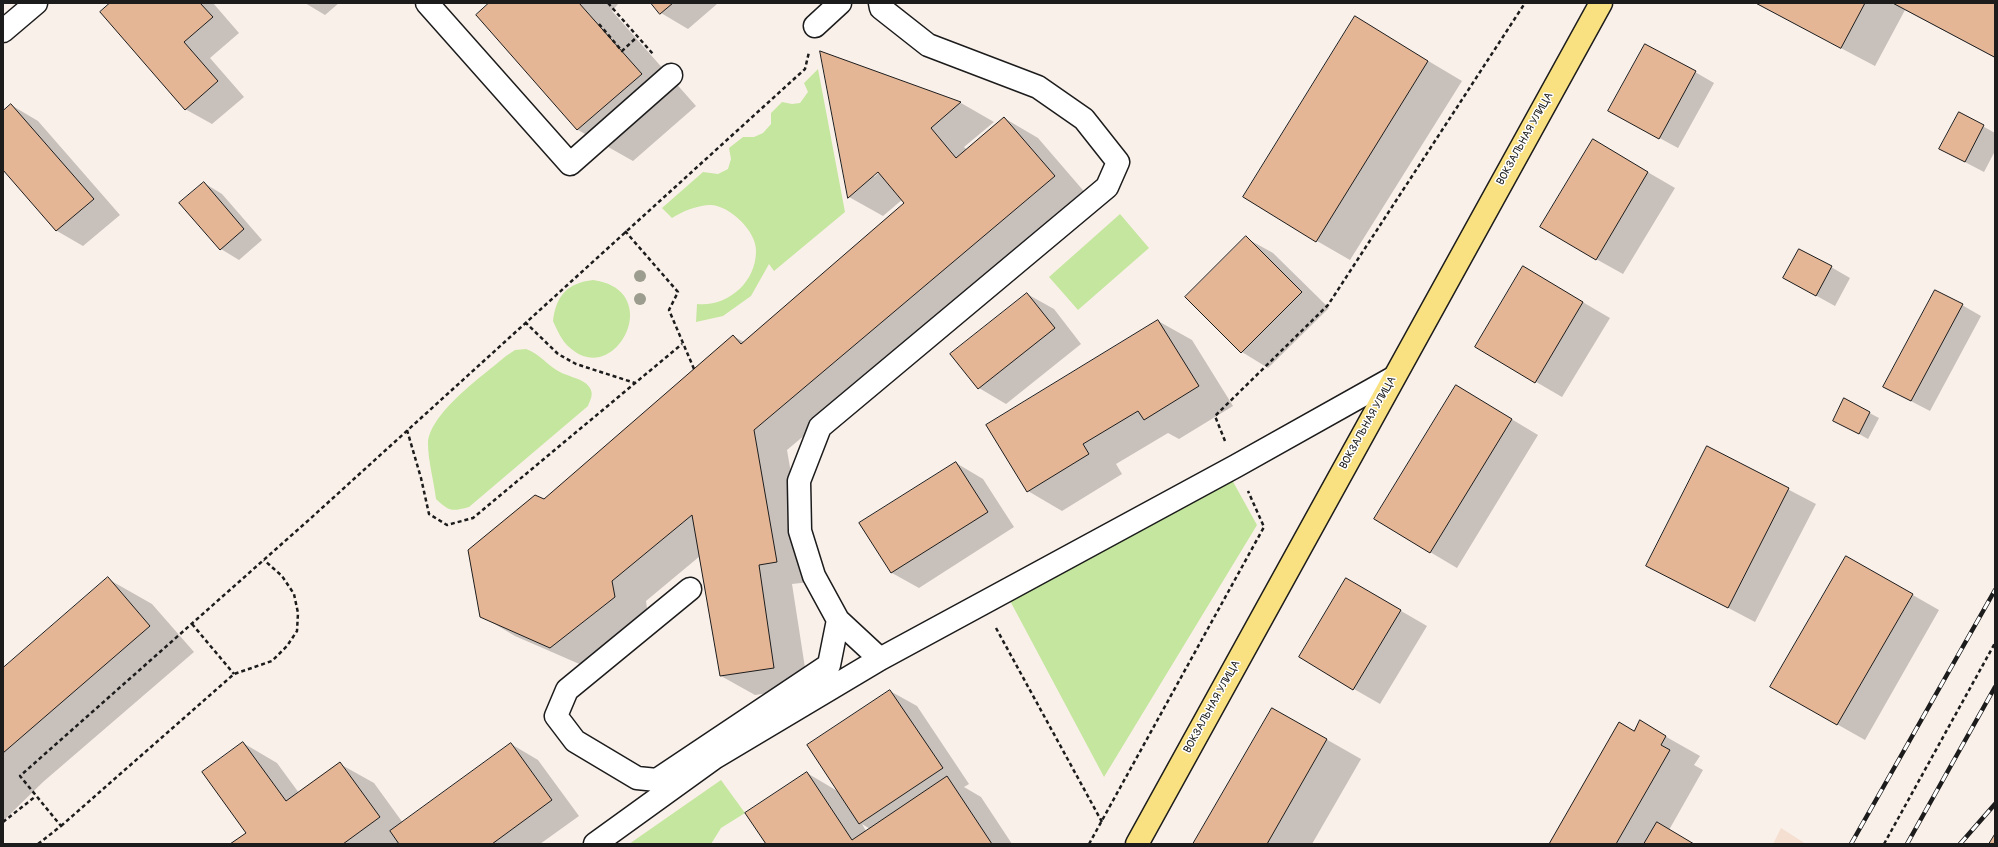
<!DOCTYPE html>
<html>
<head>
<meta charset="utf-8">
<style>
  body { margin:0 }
  #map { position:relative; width:1998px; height:847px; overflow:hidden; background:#faf0ea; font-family:Pangolin,sans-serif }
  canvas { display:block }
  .frame { position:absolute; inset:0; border:4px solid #1c1c1c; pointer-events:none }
</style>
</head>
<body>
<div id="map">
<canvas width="1998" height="847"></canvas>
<div class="frame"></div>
</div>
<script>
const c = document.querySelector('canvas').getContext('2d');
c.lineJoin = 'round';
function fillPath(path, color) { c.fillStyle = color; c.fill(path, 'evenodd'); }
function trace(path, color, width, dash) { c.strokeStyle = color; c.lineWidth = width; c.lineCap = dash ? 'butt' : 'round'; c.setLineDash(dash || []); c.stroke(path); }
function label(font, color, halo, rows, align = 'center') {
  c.font = font + ' Pangolin,sans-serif'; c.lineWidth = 3; c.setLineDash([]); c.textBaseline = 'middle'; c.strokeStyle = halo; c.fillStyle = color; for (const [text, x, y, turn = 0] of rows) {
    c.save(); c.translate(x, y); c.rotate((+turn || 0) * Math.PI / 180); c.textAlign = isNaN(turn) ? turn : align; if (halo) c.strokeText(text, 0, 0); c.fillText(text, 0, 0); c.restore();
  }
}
fillPath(new Path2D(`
  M1781,828L1806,844H1773Z`), '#f4dfd1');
fillPath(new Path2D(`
  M818,69L845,212L774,271L769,264L751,296L723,316L696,322L697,304C727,307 756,283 756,251C757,232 729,204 709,205C696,206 683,211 672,218L662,208L703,172L718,174L728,169L731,159L729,148L743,137H754L763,133L771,124V113L782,102L792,104L800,103L808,92L804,83Z
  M1120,214L1149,248L1078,310L1049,277Z
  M593,280C667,290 615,390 569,347C562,341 557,330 553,321C556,296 567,283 593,280Z
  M526,349C539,353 548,366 560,372C569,377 585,379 590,388C594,395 590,400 588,406L469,507C451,512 449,511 436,499C434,482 428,460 428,444C429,413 484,375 506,356L515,350Z
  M1231,478L1257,525L1104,777L1008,597Z
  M721,780L745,813L721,828L711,844H629Z`), '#c5e69e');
fillPath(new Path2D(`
  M112,3H213L239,33L210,58L244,97L212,124L185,109Z
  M305,3H339L325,15Z
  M490,3H619L612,11L696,106L633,161L578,130L477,15Z
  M653,3H716L717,4L688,29L661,13Z
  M1755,3H1995V58L1905,10L1875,66Z
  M1356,18L1462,81L1350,260L1317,241Z
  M821,53L961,103L994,122L964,147L967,150L1004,118L1038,138L1088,196L787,450L810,582L792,584L808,687L755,695L721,676L700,556L646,601L648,616L584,666L515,636L481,616L544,500L733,336L744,342L906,203L903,199L883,216L849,197ZM881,168L882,170L874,177V175Z
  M1695,72L1714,83L1678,148L1628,121Z
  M11,105L38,121L120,215L83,246L57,231L3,169V112Z
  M1959,113L1995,133V151L1984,172L1959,159Z
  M1620,156L1675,188L1623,274L1596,259Z
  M204,183L222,194L262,240L239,260L221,249Z
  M1246,238L1273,253L1329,308L1268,368L1242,352Z
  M1831,267L1850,278L1835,306L1784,278Z
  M1550,283L1610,318L1562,397L1476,347Z
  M1027,294L1054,309L1081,344L1006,404L979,388Z
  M1962,305L1981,316L1930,411L1903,397Z
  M1158,321L1192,340L1233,406L1179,439L1168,433L1116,464L1122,474L1062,511L1028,491Z
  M1845,400L1879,418L1868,439L1843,425Z
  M1483,402L1538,435L1457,568L1430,552Z
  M1707,447L1816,504L1755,622L1647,565Z
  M956,463L983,479L1014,527L919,588L892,573L860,524Z
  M1846,557L1939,610L1865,740L1771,687Z
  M108,579L152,604L194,652L43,782L3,821V669Z
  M1346,579L1427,626L1380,704L1354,689Z
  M890,691L917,706L969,784L964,787L981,797L1012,844H767L807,773L839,792ZM862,824L870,829L866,831Z
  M1273,709L1361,759L1312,844H1194Z
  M1640,722L1700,756L1694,765L1703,770L1669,830L1692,844H1550L1634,732Z
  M243,743L277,763L299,793L340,764L374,783L403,823L511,744L538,760L579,816L540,844H232L247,833Z`), '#0003');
const building = new Path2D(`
  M110,3H200L213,17L184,42L218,81L185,110L100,12Z
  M489,3H579L642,74L577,130L476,15Z
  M651,3H673L660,14Z
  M1756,3H1865L1841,48Z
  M1893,3H1995V57Z
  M1355,16L1428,61L1316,242L1243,197Z
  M1645,44L1696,71L1659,139L1608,111Z
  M820,51L961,102L931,128L956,158L1004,117L1055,176L754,430L777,562L759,565L774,668L720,676L692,515L612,581L615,597L550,648L480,617L468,550L535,495L544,499L733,335L741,344L904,203L878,172L848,198Z
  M11,104L94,199L56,231L3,170V111Z
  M1959,112L1984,125L1965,162L1939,149Z
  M1593,139L1648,172L1596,260L1540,227Z
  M204,182L244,229L220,250L179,203Z
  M1246,236L1302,292L1241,353L1185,297Z
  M1799,249L1832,266L1816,296L1783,278Z
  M1523,266L1583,302L1535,383L1475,347Z
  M1935,290L1963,304L1911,401L1883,387Z
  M1027,293L1055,328L978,389L950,354Z
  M1158,320L1199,386L1144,420L1138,411L1083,444L1089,454L1027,492L986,425Z
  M1456,385L1512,419L1430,553L1374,519Z
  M1844,398L1870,412L1859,434L1833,421Z
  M1707,446L1789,488L1728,608L1646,566Z
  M956,462L988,512L891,573L859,523Z
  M1846,556L1913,594L1837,725L1770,687Z
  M108,577L150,626L3,753V668Z
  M1346,578L1401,610L1353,690L1299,657Z
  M890,690L943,768L859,824L807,745Z
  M1272,708L1327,739L1267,844H1193Z
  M1640,720L1666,736L1661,745L1670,750L1616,844H1549L1619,722L1634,731Z
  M243,742L286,801L340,762L380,817L343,844H230L246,833L202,772Z
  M511,743L552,800L492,844H399L390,831Z
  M807,772L852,840L947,776L992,844H766L745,813Z
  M1657,822L1694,844H1644Z
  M1995,834V844H1989Z`);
fillPath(building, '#e5b696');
trace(building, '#1c1c1c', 1);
const minor = new Path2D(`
  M427,3L570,164L671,75
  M880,3L881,8L928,45L1038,87L1084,119L1118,162L1107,187L820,427L799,481L800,531L814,576L838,620L880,659
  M815,26L840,3
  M3,31L36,3
  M690,589L567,690L556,716L575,741L637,778L657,780L829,665L838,620
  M595,844L714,758L880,659L1236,466L1393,378`);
const major = new Path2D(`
  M1137,844L1601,3`);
trace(minor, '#1c1c1c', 25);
trace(major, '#1c1c1c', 25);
trace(new Path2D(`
  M608,3L653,54
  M599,24L622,51L638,36
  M625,231L678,292L669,310L694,369
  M525,322L558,354L576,364L635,383
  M407,430L421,478L429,514L447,525L473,518L682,344
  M1225,441L1215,416L1328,305L1525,3
  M192,624L234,674
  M996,628L1102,822
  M3,822L36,796
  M61,826L234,674L272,661L287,646L297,631L298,613L294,594L282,576L264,560
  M38,844L61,826L20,776L311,518L805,69L809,52
  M1089,844L1264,527L1248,491
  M1884,844L1995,643`), '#1c1c1c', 2.5, [4, 3]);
trace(minor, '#fff', 22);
trace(major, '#f9e181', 22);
const rail = new Path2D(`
  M1851,844L1995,590
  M1907,844L1995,687
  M1960,844L1995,804`);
trace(rail, '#1c1c1c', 4.5);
trace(rail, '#fff', 3, [9]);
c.fillStyle = '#9c9d8e';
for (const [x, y] of [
  [640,276],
  [640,299]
]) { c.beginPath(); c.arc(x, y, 6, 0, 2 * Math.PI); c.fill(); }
label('11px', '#1c1c1c', '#fff', [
  ["ВОКЗАЛЬНАЯ УЛИЦА",1525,139,-61],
  ["ВОКЗАЛЬНАЯ УЛИЦА",1368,423,-61],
  ["ВОКЗАЛЬНАЯ УЛИЦА",1212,707,-61]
]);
</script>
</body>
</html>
